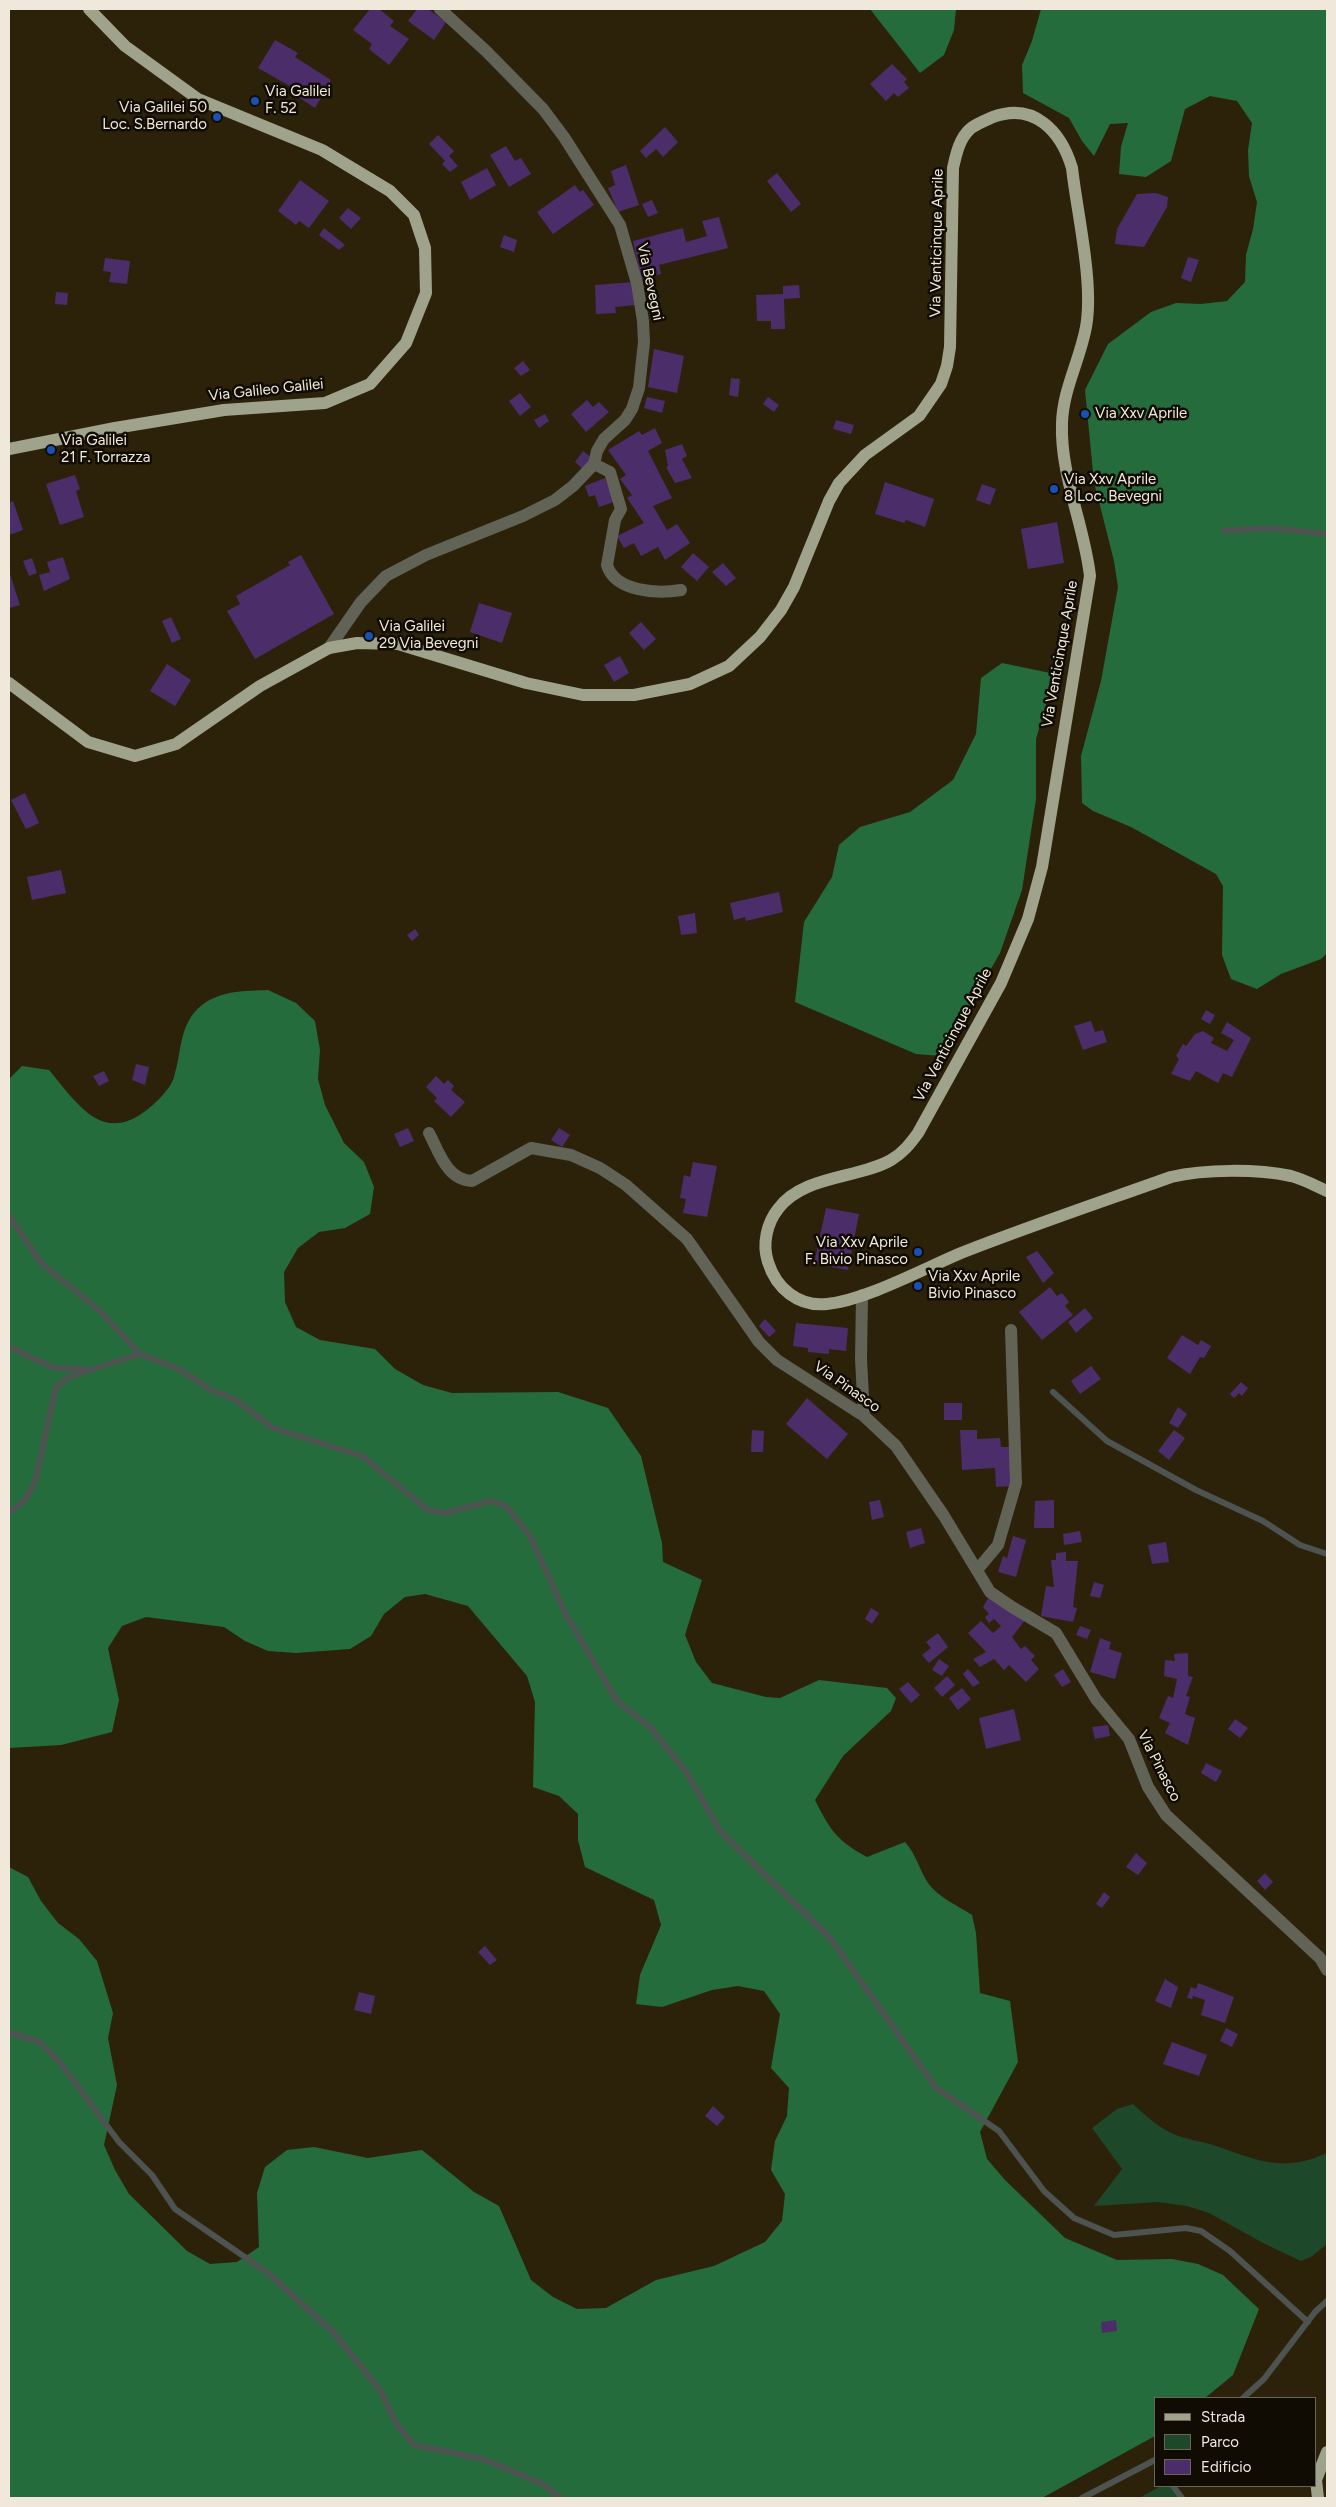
<!DOCTYPE html>
<html>
<head>
<meta charset="utf-8">
<style>
  body { margin:0 }
  #map { position:relative; width:1336px; height:2507px; overflow:hidden; background:#2c220a; font-family:Figtree,sans-serif }
  canvas { display:block }
  .frame { position:absolute; inset:0; border:10px solid #f0e9db; pointer-events:none }
  .legend { position:absolute; left:1154px; top:2397px; width:162px; height:90px; box-sizing:border-box; background:#100c04; border:1px solid #6a645a; margin:0; padding:6px 9px; list-style:none; font-size:15px; color:#f0e9db }
  .legend li { display:flex; align-items:center; gap:10px; height:25px }
  .legend b { width:25px; border:1px solid #6a645a }
</style>
</head>
<body>
<div id="map">
<canvas width="1336" height="2507"></canvas>
<div class="frame"></div>
<ul class="legend">
<li><b style="height:6px;background:#a0a38b"></b>Strada</li>
<li><b style="height:14px;background:#1e482a"></b>Parco</li>
<li><b style="height:14px;background:#4b2d6a"></b>Edificio</li>
</ul>
</div>
<script>
const c = document.querySelector('canvas').getContext('2d');
c.lineJoin = 'round';
function fillPath(path, color) { c.fillStyle = color; c.fill(path, 'evenodd'); }
function trace(path, color, width, dash) { c.strokeStyle = color; c.lineWidth = width; c.lineCap = dash ? 'butt' : 'round'; c.setLineDash(dash || []); c.stroke(path); }
function label(font, color, halo, rows, align = 'center') {
  c.font = font + ' Figtree,sans-serif'; c.lineWidth = 5; c.setLineDash([]); c.textBaseline = 'middle'; c.strokeStyle = halo; c.fillStyle = color; for (const [text, x, y, turn = 0] of rows) {
    c.save(); c.translate(x, y); c.rotate((+turn || 0) * Math.PI / 180); c.textAlign = isNaN(turn) ? turn : align; if (halo) c.strokeText(text, 0, 0); c.fillText(text, 0, 0); c.restore();
  }
}
fillPath(new Path2D(`
  M1133,2104C1146,2116 1160,2129 1176,2135C1188,2140 1201,2141 1213,2145C1255,2159 1282,2174 1327,2153V2244L1311,2257L1301,2261L1263,2243L1209,2213L1187,2206L1158,2202L1094,2206L1122,2169L1092,2128L1117,2109Z
  M1161,2486H1172L1182,2498H1139Z`), '#1e482a');
fillPath(new Path2D(`
  M870,9H956L954,30L944,55L920,73Z
  M1041,9H1327V953L1321,959L1281,974L1257,989L1231,979L1222,955L1223,886L1216,874L1131,827L1093,811L1082,803L1081,756L1101,681L1118,587L1114,561L1094,482L1085,390L1108,344L1151,312L1176,303L1201,304L1227,301L1245,282L1246,255L1253,229L1257,202L1249,176L1248,150L1252,123L1237,101L1210,96L1185,109L1171,161L1146,177L1119,174L1121,147L1128,123L1110,124L1094,156L1082,141L1069,118L1023,93L1022,65L1032,41Z
  M1002,663L1055,674L1036,739V799L1022,890L1000,953L941,1056L916,1054L795,1002L804,922L832,877L839,845L860,827L910,812L953,780L976,734L981,678Z
  M268,990L296,1003L315,1021L320,1050L318,1079L325,1105L344,1143L364,1162L374,1187L370,1214L345,1228L319,1232L298,1248L284,1272L285,1302L296,1327L320,1340L375,1349L395,1369L423,1385L452,1393L558,1392L608,1408L641,1456L662,1543L663,1562L702,1580L685,1635L696,1662L712,1683L766,1697L780,1698L819,1680L887,1688L896,1698L891,1711L843,1756L815,1800C830,1830 837,1841 867,1857L905,1842C916,1854 919,1869 928,1883C938,1897 958,1906 972,1915L976,1933L980,1993L1010,2001L1018,2062L980,2132L987,2159L1005,2180L1065,2238L1117,2260L1172,2259L1198,2264L1223,2275L1259,2309L1233,2375L1205,2398H1155V2436L1042,2498H9V1867L28,1877L41,1901L58,1923L79,1939L97,1961L113,2013L108,2038L117,2085L104,2145L115,2170L129,2194L187,2251L210,2264L237,2262L259,2247L257,2193L265,2167L287,2150L314,2147L368,2158L422,2150L474,2192L499,2206L531,2280L553,2297L577,2309L606,2308L656,2280L714,2266L765,2242L782,2221L785,2194L771,2170L775,2141L787,2116L789,2088L771,2068L780,2014L764,1991L738,1986L712,1990L662,2007L636,2004L640,1975L661,1925L654,1900L585,1867L578,1840V1814L559,1796L533,1787L535,1702L527,1676L468,1606L425,1594L405,1597L384,1614L371,1636L350,1649L296,1653L268,1651L245,1641L224,1627L146,1617L122,1626L108,1648L119,1700L112,1732L61,1745L9,1748V1079L22,1066L49,1070C77,1103 102,1146 148,1109C157,1102 171,1088 174,1077C182,1051 179,1023 202,1005C222,990 245,991 268,990Z`), '#256c3c');
trace(new Path2D(`
  M1224,531L1270,528L1327,534
  M9,1216L41,1263L100,1311L140,1354L179,1369L211,1390L236,1400L273,1428L362,1456L428,1510L445,1513L491,1501L506,1506L530,1536L566,1615L617,1701L650,1727L687,1773L720,1831L831,1939L936,2088L999,2131L1044,2191L1074,2218L1114,2235L1186,2228L1201,2231L1230,2251L1308,2322
  M9,1347L54,1368L85,1369
  M1053,1392L1107,1441L1196,1490L1263,1521L1300,1545L1327,1554
  M9,1513L25,1500L35,1482L56,1387L69,1377L140,1354
  M9,2033L38,2041L59,2061L119,2142L152,2175L175,2209L268,2273L333,2332L380,2390L397,2425L414,2445L483,2459L543,2484L561,2498
  M1243,2398L1264,2379L1315,2312L1327,2301
  M1173,2486L1182,2498
  M1082,2498L1155,2460`), '#4c5350', 6);
fillPath(new Path2D(`
  M370,9H379L394,21L390,26L409,39L389,65L369,49L372,44L353,30Z
  M417,9H428L446,22L434,40L408,21Z
  M275,40L298,53L295,57L331,80L315,108L292,93L295,89L258,68Z
  M892,64L907,79L904,82L909,88L898,97L894,93L886,101L870,84Z
  M665,127L678,142L663,157L656,149L646,158L640,151Z
  M438,135L454,151L449,156L458,166L450,172L442,164L445,161L429,144Z
  M506,146L515,161L521,158L531,174L509,187L490,155Z
  M626,165L639,205L618,212L608,188L615,185L611,171Z
  M487,168L496,185L470,200L461,182Z
  M777,173L801,204L791,212L767,181Z
  M300,180L329,201L309,228L299,221L296,225L278,211Z
  M575,185L580,192L583,190L594,205L553,234L537,212Z
  M1156,193L1168,197L1167,207L1144,247L1115,244L1117,229L1137,194Z
  M652,200L658,213L648,217L642,204Z
  M348,208L361,218L351,229L339,218Z
  M719,217L728,248L659,265L661,274L641,279L633,241L683,228L686,242L707,236L702,221Z
  M324,228L345,245L339,250L319,235Z
  M504,235L517,240L514,252L500,247Z
  M1188,257L1199,260L1191,282L1181,278Z
  M105,258L130,261L127,284L109,282L111,272L103,271Z
  M634,282L635,305L615,307L616,313L596,314L595,285Z
  M799,285L800,298L784,299L785,329H771V321H757L756,295L783,294V286Z
  M56,292L68,293L67,305L55,304Z
  M654,349L684,356L677,393L648,387Z
  M523,361L530,370L521,376L514,368Z
  M731,378L740,379L738,397L729,395Z
  M520,393L531,407L520,416L509,401Z
  M647,397L665,401L662,413L644,408Z
  M768,397L779,405L774,412L763,404Z
  M587,400L593,407L599,402L609,412L586,432L571,414Z
  M545,414L549,421L539,428L534,420Z
  M836,420L854,425L851,434L833,429Z
  M655,428L662,443L648,451L672,498L653,506L667,530L677,524L690,543L665,560L658,547L641,556L634,543L624,548L617,536L644,523L627,498L632,495L620,479L626,475L608,450L639,431L642,435Z
  M682,444L687,456L682,459L692,478L675,483L666,467L668,466L665,450Z
  M583,451L592,458L583,469L575,462Z
  M75,475L80,489L76,491L84,517L60,525L46,484Z
  M605,478L614,502L599,507L595,495L589,497L585,486Z
  M885,482L934,499L925,527L906,520L904,523L875,514Z
  M982,484L996,489L990,505L976,500Z
  M13,501L23,530L9,535V503Z
  M1057,522L1064,563L1028,569L1021,529Z
  M693,553L709,567L697,581L681,567Z
  M301,555L334,614L255,659L227,611L240,604L236,596L290,565L288,562Z
  M63,557L70,579L44,591L39,575L50,572L47,562Z
  M32,558L37,573L29,576L23,561Z
  M723,563L736,578L726,586L712,572Z
  M9,571L20,605L9,608Z
  M479,603L512,613L502,643L470,632Z
  M171,617L181,639L172,643L162,621Z
  M641,622L656,639L644,650L629,633Z
  M620,656L629,673L614,682L604,665Z
  M167,664L191,680L175,706L150,691Z
  M25,793L39,823L26,829L11,800Z
  M61,870L66,893L32,900L27,877Z
  M779,892L783,912L746,921L745,917L734,920L730,903Z
  M695,913L697,933L681,935L678,916Z
  M415,929L419,935L412,941L407,935Z
  M1206,1010L1215,1015L1210,1024L1201,1019Z
  M1091,1021L1095,1032L1103,1030L1107,1042L1083,1050L1074,1026Z
  M1227,1022L1251,1038L1232,1077L1223,1073L1218,1083L1196,1071L1190,1081L1171,1074L1179,1059L1176,1056L1183,1044L1186,1046L1195,1034L1203,1031L1214,1038L1211,1043L1227,1051L1234,1040L1221,1033Z
  M136,1064L149,1067L145,1085L132,1080Z
  M104,1071L109,1081L99,1086L93,1076Z
  M436,1076L444,1084L448,1080L454,1086L451,1090L465,1102L451,1117L434,1101L437,1098L426,1087Z
  M408,1128L414,1141L400,1147L394,1134Z
  M559,1128L570,1135L562,1147L551,1140Z
  M693,1162L717,1166L707,1217L683,1213L686,1199L680,1198L684,1175L690,1177Z
  M826,1208L859,1214L848,1270L814,1264Z
  M1037,1251L1054,1273L1043,1283L1026,1257Z
  M1050,1287L1057,1296L1062,1293L1069,1302L1065,1306L1073,1315L1042,1340L1019,1312Z
  M1085,1308L1093,1318L1076,1333L1068,1322Z
  M765,1319L776,1331L769,1337L759,1326Z
  M796,1323L848,1328L846,1351L829,1349V1354L808,1352V1348L793,1346Z
  M1182,1335L1198,1345L1201,1340L1211,1346L1204,1358L1200,1357L1190,1374L1167,1358Z
  M1091,1366L1101,1379L1080,1394L1071,1381Z
  M1241,1382L1248,1388L1242,1396L1239,1393L1234,1398L1230,1394Z
  M807,1398L848,1434L827,1459L786,1424Z
  M944,1403H962V1420H944Z
  M1178,1407L1187,1414L1178,1428L1169,1423Z
  M752,1430L764,1431L763,1452H751Z
  M960,1430H977V1439L1000,1438L1001,1447H1011L1012,1486L996,1487L995,1468L962,1470Z
  M1174,1430L1185,1438L1169,1460L1158,1451Z
  M880,1500L884,1517L872,1520L869,1502Z
  M1054,1500V1528H1034L1035,1501Z
  M921,1528L925,1543L910,1548L906,1532Z
  M1080,1531L1082,1542L1064,1545L1063,1534Z
  M1013,1536L1026,1540L1016,1577L998,1572L1003,1556L1007,1558Z
  M1166,1542L1169,1562L1152,1564L1148,1545Z
  M1066,1552V1561H1078L1073,1607L1077,1608L1073,1622L1041,1616L1046,1586L1054,1587L1051,1560H1056V1553Z
  M1094,1582L1104,1585L1100,1598L1090,1596Z
  M990,1595L1026,1619L1012,1637L1021,1649L1025,1646L1035,1656L1031,1660L1039,1669L1026,1682L1009,1665L1004,1670L994,1659L980,1667L973,1659L986,1652L968,1633L981,1621L993,1633L1001,1626L994,1619L989,1623L985,1617L989,1614L983,1607Z
  M871,1608L879,1613L872,1624L865,1619Z
  M1080,1626L1091,1630L1087,1639L1076,1635Z
  M938,1633L948,1647L929,1663L922,1655L931,1648L926,1642Z
  M1100,1638L1111,1642L1109,1649L1122,1653L1115,1679L1090,1672Z
  M1188,1653V1676L1193,1677L1186,1696L1190,1697L1185,1714L1195,1718L1188,1745L1165,1733L1170,1723L1159,1718L1168,1696L1173,1698L1177,1679L1164,1676L1165,1660L1175,1661L1174,1654Z
  M939,1659L949,1666L942,1676L932,1670Z
  M968,1669L980,1683L973,1687L963,1674Z
  M1063,1669L1071,1682L1062,1687L1054,1675Z
  M947,1676L955,1685L942,1697L934,1688Z
  M908,1682L920,1695L911,1703L899,1689Z
  M962,1688L971,1699L958,1710L949,1698Z
  M1014,1709L1021,1740L986,1749L979,1718Z
  M1235,1719L1248,1728L1240,1738L1228,1729Z
  M1108,1725L1110,1736L1095,1739L1092,1727Z
  M1206,1763L1222,1771L1216,1782L1201,1773Z
  M1136,1853L1147,1863L1138,1875L1126,1867Z
  M1265,1873L1273,1882L1265,1890L1257,1881Z
  M1104,1892L1110,1897L1102,1908L1096,1904Z
  M485,1946L497,1960L490,1965L478,1952Z
  M1165,1979L1178,1987L1171,2008L1155,2001Z
  M1198,1983L1234,1997L1225,2023L1201,2015L1205,2000L1193,1996L1192,1999L1187,1998L1191,1987L1196,1989Z
  M359,1992L375,1996L371,2014L354,2010Z
  M1226,2028L1238,2034L1232,2047L1220,2041Z
  M1172,2042L1207,2055L1199,2076L1163,2064Z
  M713,2106L725,2117L717,2126L705,2116Z
  M1116,2320L1117,2331L1102,2333L1101,2322Z`), '#4b2d6a');
trace(new Path2D(`
  M594,464L610,472L621,509L615,520L607,565C615,592 658,594 681,590
  M329,648L361,602L386,576L426,555L523,516L555,500L573,486L594,464L597,451L604,439L625,420L632,409L639,388L644,342L643,321L637,283L620,225L564,137L543,109L486,51L440,9
  M429,1133C439,1152 447,1180 472,1181L531,1148L571,1155L600,1168L626,1185L687,1239L759,1342L777,1360L864,1416L896,1446L944,1516L990,1592L1012,1607L1056,1633L1096,1699L1129,1739L1148,1787L1166,1815L1320,1958L1327,1970
  M862,1295L861,1359L864,1416
  M977,1570L998,1545L1016,1483L1011,1330`), '#616357', 12);
trace(new Path2D(`
  M9,449L115,428L224,410L325,403L370,384L406,343L426,293L425,248L414,215L390,191L322,150L198,99L125,46L89,9
  M9,683L88,742L135,756L176,744L260,686L329,648L357,643L398,644L526,683L583,695H634L690,684L729,666L760,637L781,610L794,587L829,501L839,483L865,455L919,416L941,384L947,366L950,347L953,168C956,155 959,139 970,129C976,124 986,120 993,117C1034,102 1061,131 1072,168C1077,213 1094,283 1086,327C1080,360 1063,389 1062,423C1060,475 1084,524 1090,576L1042,867L1028,919L1001,983L918,1133C910,1144 903,1153 891,1160C858,1179 803,1175 778,1209C767,1223 762,1244 768,1262C776,1288 798,1307 827,1304C866,1300 923,1269 961,1253C1030,1226 1101,1202 1171,1177C1205,1169 1257,1169 1291,1176C1303,1179 1316,1186 1327,1191
  M1318,2498L1316,2480L1327,2452`), '#a0a38b', 12);
for (const [x, y, r, color] of [
  [255,101,5,"#1a4fb4"],
  [217,117,5,"#1a4fb4"],
  [1085,414,5,"#1a4fb4"],
  [51,450,5,"#1a4fb4"],
  [1054,489,5,"#1a4fb4"],
  [369,636,5,"#1a4fb4"],
  [918,1252,5,"#1a4fb4"],
  [918,1286,5,"#1a4fb4"]
]) { const dot = new Path2D(); dot.arc(x, y, r, 0, 2 * Math.PI); c.fillStyle = color; c.fill(dot); trace(dot, '#100c04', 2); }
label('15px', '#f0e9db', '#100c04', [
  ["Via Galilei",265,92],
  ["F. 52",265,109],
  ["Via Galilei 50",207,108,"right"],
  ["Loc. S.Bernardo",207,125,"right"],
  ["Via Xxv Aprile",1095,414],
  ["Via Galilei",61,441],
  ["21 F. Torrazza",61,458],
  ["Via Xxv Aprile",1064,480],
  ["8 Loc. Bevegni",1064,497],
  ["Via Galilei",379,627],
  ["29 Via Bevegni",379,644],
  ["Via Xxv Aprile",908,1243,"right"],
  ["F. Bivio Pinasco",908,1260,"right"],
  ["Via Xxv Aprile",928,1277],
  ["Bivio Pinasco",928,1294]
], 'left');
label('15px', '#f0e9db', '#100c04', [
  ["Via Venticinque Aprile",937,243,-89],
  ["Via Bevegni",650,282,78],
  ["Via Galileo Galilei",266,390,-6],
  ["Via Venticinque Aprile",1060,654,-80],
  ["Via Venticinque Aprile",953,1035,-62],
  ["Via Pinasco",847,1387,35],
  ["Via Pinasco",1159,1766,63]
]);
</script>
</body>
</html>
